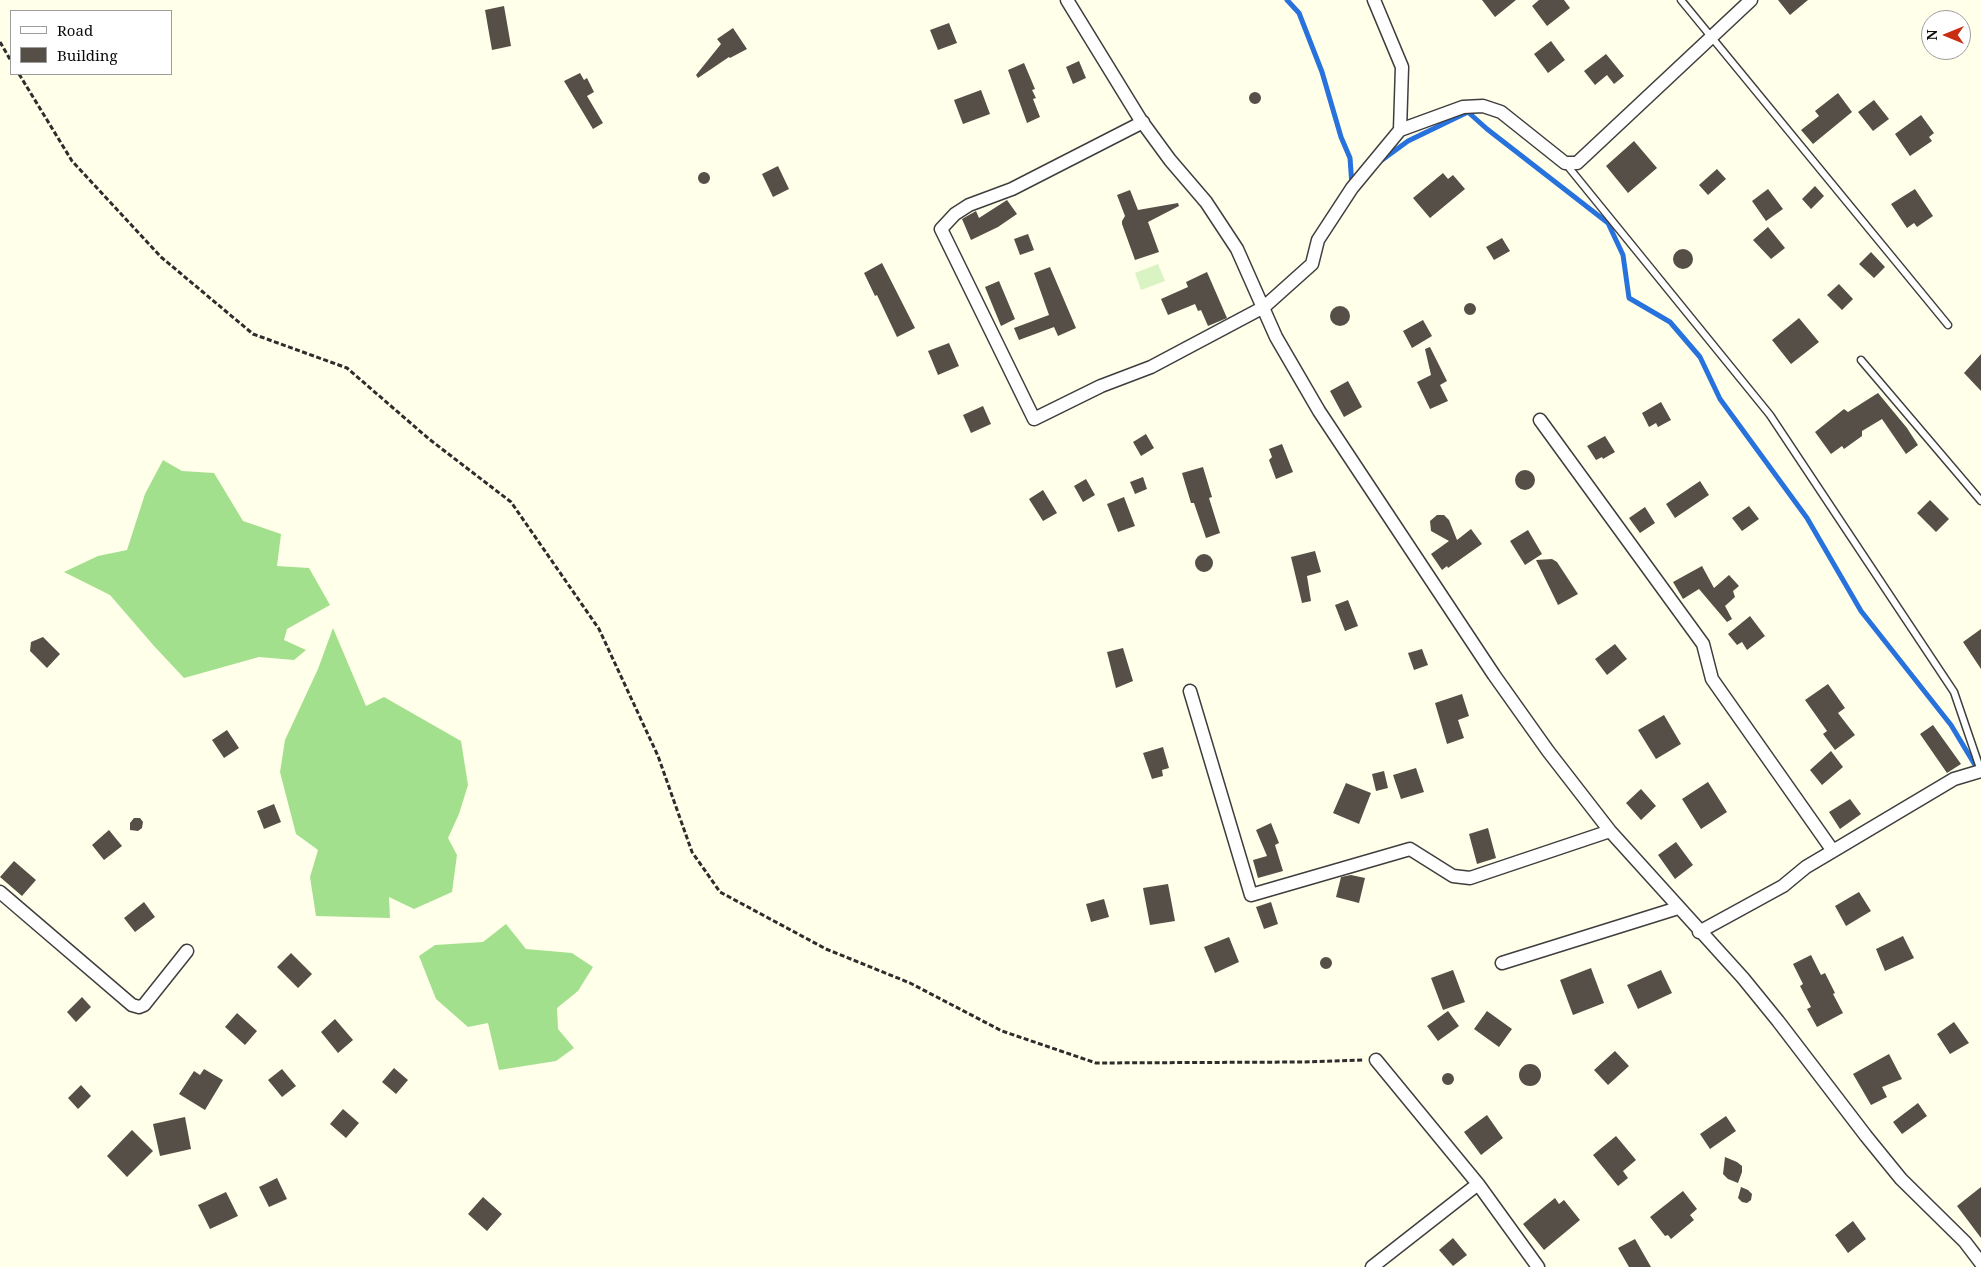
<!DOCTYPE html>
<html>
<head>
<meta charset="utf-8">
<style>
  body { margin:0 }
  #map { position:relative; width:1981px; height:1267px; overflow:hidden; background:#ffffea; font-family:"Noto Serif",serif }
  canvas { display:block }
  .legend { position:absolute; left:10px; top:10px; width:162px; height:65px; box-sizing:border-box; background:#fff; border:1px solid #9d9d9d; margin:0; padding:6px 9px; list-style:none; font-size:15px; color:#0b0b0b }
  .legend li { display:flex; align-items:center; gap:10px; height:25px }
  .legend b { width:25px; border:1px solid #9d9d9d }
  .north { position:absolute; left:1921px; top:10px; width:50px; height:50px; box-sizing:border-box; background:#fff; border:1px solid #9d9d9d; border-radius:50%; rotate:270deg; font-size:14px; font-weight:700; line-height:20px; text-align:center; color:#0b0b0b }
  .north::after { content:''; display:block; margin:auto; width:18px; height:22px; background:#c92e15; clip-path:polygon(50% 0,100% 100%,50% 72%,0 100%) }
</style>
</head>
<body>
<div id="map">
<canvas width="1981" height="1267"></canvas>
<ul class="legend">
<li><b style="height:6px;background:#fff"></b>Road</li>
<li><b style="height:14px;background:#554f47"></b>Building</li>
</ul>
<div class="north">N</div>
</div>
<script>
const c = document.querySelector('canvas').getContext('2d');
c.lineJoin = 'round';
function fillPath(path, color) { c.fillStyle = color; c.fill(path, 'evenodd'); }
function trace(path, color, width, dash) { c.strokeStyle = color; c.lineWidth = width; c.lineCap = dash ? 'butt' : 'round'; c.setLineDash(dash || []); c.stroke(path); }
fillPath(new Path2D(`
  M163,460L182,471L214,473L243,521L281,534L277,566L309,568L330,605L287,629L284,640L306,650L294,660L259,657L184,678L154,646L110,595L64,572L98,556L127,550L145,494Z
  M333,628L366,706L384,697L461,741L468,785L459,814L448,838L457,855L452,892L414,909L389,897L390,918L316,916L310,877L318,850L296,834L280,772L285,740L318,669Z
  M506,924L526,949L572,953L593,967L578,991L557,1008L558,1029L574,1048L556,1061L499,1070L488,1023L468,1027L436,999L419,956L435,945L483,942Z`), '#a3e08d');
fillPath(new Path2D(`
  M1158,264L1165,281L1141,290L1135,273Z`), '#d9f4c2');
trace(new Path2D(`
  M1287,0L1299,13L1322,72L1341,137L1350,158L1352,186
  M1382,160L1408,141L1468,112L1487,129L1608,223L1623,255L1629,298L1670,322L1700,357L1720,399L1807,518L1861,611L1951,725L1978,770`), '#2772dc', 5);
fillPath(new Path2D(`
  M1482,0H1516L1495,17Z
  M1539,0H1564L1570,8L1547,26L1532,6Z
  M1778,0H1808L1790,15Z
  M504,6L511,46L492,50L485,10Z
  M949,23L957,43L938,50L930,30Z
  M733,28L747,49L730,58L729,57L698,78L696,75L721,44L717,39Z
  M1551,41L1565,60L1548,73L1534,54Z
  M1606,54L1624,76L1614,84L1607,75L1595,85L1584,71Z
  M1079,61L1086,78L1073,84L1066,67Z
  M1024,63L1035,89L1032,90L1036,98L1033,99L1040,117L1027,123L1008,70Z
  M580,73L584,80L587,78L594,92L587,96L603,123L593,129L564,81Z
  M981,90L990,114L963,124L954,100Z
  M1249 98a6 6 0 1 1 12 0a6 6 0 1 1-12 0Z
  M1838,93L1852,112L1813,144L1801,130L1819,116L1815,111Z
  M1874,100L1889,119L1873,131L1858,112Z
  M1921,115L1934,133L1929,137L1932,141L1910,156L1895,134Z
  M1634,141L1657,168L1628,193L1606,166Z
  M778,166L789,189L773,197L762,174Z
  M1717,169L1726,179L1708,195L1699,185Z
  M698 178a6 6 0 1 1 12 0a6 6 0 1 1-12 0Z
  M1443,173L1448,179L1453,175L1465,189L1430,218L1413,198Z
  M1815,186L1824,196L1811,209L1802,199Z
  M1768,189L1783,209L1766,221L1752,201Z
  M1915,189L1933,216L1917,227L1914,223L1907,228L1891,204Z
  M1130,190L1138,210L1178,203L1179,206L1148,222L1159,252L1135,260L1122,224V221L1125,216L1117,195Z
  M1007,200L1017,214L998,227L971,240L962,219L976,211L979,218Z
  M1768,227L1785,248L1771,259L1753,240Z
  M1028,234L1034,250L1020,255L1014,239Z
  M1502,238L1510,251L1494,260L1486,247Z
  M1673 259a10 10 0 1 1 20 0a10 10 0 1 1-20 0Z
  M1871,252L1885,267L1874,278L1859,264Z
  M882,263L915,328L897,337L877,295L875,296L864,273Z
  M1050,267L1076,328L1058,336L1054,327L1019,340L1014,328L1049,315L1034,273Z
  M1207,272L1227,318L1208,326L1201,310L1198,311L1195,304L1168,315L1161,299L1188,287L1186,282Z
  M999,281L1015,319L1001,326L985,287Z
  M1839,284L1853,299L1842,310L1827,295Z
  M1464 309a6 6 0 1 1 12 0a6 6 0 1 1-12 0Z
  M1330 316a10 10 0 1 1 20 0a10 10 0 1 1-20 0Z
  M1799,318L1819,342L1791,364L1772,340Z
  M1423,320L1432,336L1412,348L1403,331Z
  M949,343L959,366L938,375L928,351Z
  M1430,347L1447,381L1440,385L1448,401L1430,409L1417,382L1431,375L1425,349Z
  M1981,354V391L1964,373Z
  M1348,381L1362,407L1344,417L1330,391Z
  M1878,393L1907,428L1918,445L1906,454L1882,419L1862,431V436L1844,449L1842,446L1831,454L1815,432L1844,409L1848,412Z
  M1661,402L1671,420L1658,427L1656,423L1649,427L1642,413Z
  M983,406L991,424L971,433L963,415Z
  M1146,434L1154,448L1141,456L1133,442Z
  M1605,436L1615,452L1603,459L1602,457L1596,460L1587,446Z
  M1282,444L1293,472L1276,479L1269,460L1272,457L1269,449Z
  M1203,467L1212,497L1209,498L1220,533L1206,538L1194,503H1191L1182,473Z
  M1515 480a10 10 0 1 1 20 0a10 10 0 1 1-20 0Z
  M1143,477L1147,489L1135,494L1130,482Z
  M1086,479L1095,495L1083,502L1074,486Z
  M1700,481L1709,495L1675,518L1666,504Z
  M1043,490L1057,513L1043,521L1029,499Z
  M1124,497L1135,526L1118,532L1107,504Z
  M1930,500L1949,519L1936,532L1917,513Z
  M1749,506L1759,519L1742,531L1732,518Z
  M1645,507L1655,523L1640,533L1629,518Z
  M1437,515H1444L1449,520L1457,540L1471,529L1482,544L1448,568L1447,566L1442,570L1431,554L1449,541L1431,531L1430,521Z
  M1528,530L1542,554L1525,565L1510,541Z
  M1315,551L1321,572L1307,576L1311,601L1302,603L1291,557Z
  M1195 563a9 9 0 1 1 18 0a9 9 0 1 1-18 0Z
  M1552,559L1557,562L1578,594L1558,605L1536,560Z
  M1702,566L1714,588L1729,575L1739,586L1733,591L1735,597L1725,606L1732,619L1727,622L1699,589L1683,599L1673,582Z
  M1348,600L1358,626L1345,631L1335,605Z
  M1750,616L1765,636L1747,650L1742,642L1737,645L1728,634Z
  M1981,629V669L1963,642Z
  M43,637L60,654L47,668L30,651L31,642Z
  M1615,644L1627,659L1607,675L1595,659Z
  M1123,648L1133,681L1116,688L1107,652Z
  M1422,649L1428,665L1414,670L1408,653Z
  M1828,684L1845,708L1838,713L1855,735L1835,750L1823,734L1827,731L1805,700Z
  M1462,694L1469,716L1458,720L1464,738L1447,744L1435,703Z
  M1664,715L1681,744L1656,759L1638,730Z
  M1933,725L1961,764L1947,773L1920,734Z
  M227,730L239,748L224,758L212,740Z
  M1163,747L1169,768L1162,770L1163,776L1152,779L1143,753Z
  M1831,751L1843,767L1822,785L1810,770Z
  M1416,768L1424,792L1401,799L1393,775Z
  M1384,771L1388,788L1376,791L1372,774Z
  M1708,782L1727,812L1701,829L1682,799Z
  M1346,783L1371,793L1359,824L1333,813Z
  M1641,789L1656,806L1641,820L1626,803Z
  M1850,799L1861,814L1840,829L1829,812Z
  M274,804L281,822L264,829L257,811Z
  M134,818H140L143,822L142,828L138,831L130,830V823Z
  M1271,823L1279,843L1275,845L1283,871L1258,878L1253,860L1267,856L1256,830Z
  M1488,828L1496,858L1477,864L1469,834Z
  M109,830L122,846L104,860L92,845Z
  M1676,842L1693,865L1675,879L1658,855Z
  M14,861L36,880L22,896L0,877Z
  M1351,875L1365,878L1359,903L1336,897L1341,877Z
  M1168,884L1175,921L1150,925L1143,888Z
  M1859,892L1871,911L1846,926L1835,906Z
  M1104,899L1109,917L1091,922L1086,904Z
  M144,902L155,917L135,932L124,918Z
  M1271,902L1278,924L1264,929L1256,907Z
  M1903,936L1914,958L1885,971L1876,949Z
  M1229,937L1239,962L1215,973L1204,947Z
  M291,953L312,974L298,988L277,967Z
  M1811,955L1821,975L1825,973L1835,993L1833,994L1843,1013L1817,1027L1807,1009L1811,1007L1800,986L1803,984L1793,964Z
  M1320 963a6 6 0 1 1 12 0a6 6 0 1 1-12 0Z
  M1591,968L1604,1003L1573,1015L1560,980Z
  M1453,970L1465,1002L1443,1010L1431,978Z
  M1661,970L1672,993L1638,1009L1627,985Z
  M82,997L91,1007L76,1022L67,1012Z
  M1448,1011L1459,1026L1438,1041L1427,1026Z
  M1487,1011L1512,1029L1499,1047L1474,1029Z
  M237,1013L257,1031L245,1045L225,1027Z
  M335,1019L353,1040L338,1053L321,1032Z
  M1954,1022L1969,1043L1950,1054L1937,1034Z
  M1615,1051L1629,1066L1608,1085L1594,1070Z
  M1889,1054L1902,1079L1882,1087L1887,1097L1871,1105L1853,1074Z
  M1519 1075a11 11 0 1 1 22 0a11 11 0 1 1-22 0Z
  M394,1068L408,1080L396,1094L382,1082Z
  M204,1069L223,1080L205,1110L179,1094L194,1071L200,1075Z
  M282,1069L296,1086L282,1097L268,1080Z
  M1442 1079a6 6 0 1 1 12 0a6 6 0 1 1-12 0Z
  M81,1085L91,1096L78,1109L68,1098Z
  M1918,1103L1927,1116L1902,1134L1893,1122Z
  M343,1109L359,1123L346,1138L330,1124Z
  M1487,1115L1503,1138L1481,1155L1464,1132Z
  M1726,1116L1736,1131L1710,1149L1700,1134Z
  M185,1117L191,1149L160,1156L153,1124Z
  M132,1130L153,1151L127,1177L107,1156Z
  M1616,1136L1636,1160L1623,1171L1628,1178L1618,1186L1593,1155Z
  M1725,1157L1737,1162L1742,1166V1172L1738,1183L1728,1179L1723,1174Z
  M277,1178L287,1199L269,1207L259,1187Z
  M1741,1187L1748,1190L1752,1194L1751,1200L1747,1203L1742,1202L1738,1198Z
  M1981,1187V1238L1957,1206Z
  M1683,1191L1697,1209L1690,1215L1694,1220L1671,1239L1668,1235L1665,1236L1650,1217Z
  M226,1192L238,1216L210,1229L198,1205Z
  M483,1197L502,1214L487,1231L468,1214Z
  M1555,1198L1559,1204L1564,1200L1580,1220L1544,1250L1523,1224Z
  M1853,1221L1866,1239L1848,1253L1835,1235Z
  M1453,1238L1467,1255L1453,1266L1439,1250Z
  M1635,1239L1651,1267H1629L1618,1248Z`), '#554f47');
const service = new Path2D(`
  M1681,0L1948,325
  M1566,164L1770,415L1954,692L1981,771
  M1861,360L1981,501`);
const minor = new Path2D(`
  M1067,0L1140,119L1170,160L1206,202L1237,249L1276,337L1319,411L1494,675L1548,751L1610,831L1743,978L1778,1021L1866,1136L1901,1179L1965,1242L1981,1263
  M1374,0L1402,67L1400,130
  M1143,122L1012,189L969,205L955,214L941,229L1034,419L1101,386L1151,367L1264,307L1312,264L1318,240L1352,188L1400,130L1463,107L1483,106L1501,112L1565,163H1577L1751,0
  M1540,420L1703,644L1712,679L1833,851
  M1190,691L1251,895L1410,849L1453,876L1470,878L1610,831
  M0,892L132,1005L139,1007L144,1005L187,951
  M1699,932L1783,886L1806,867L1833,851L1954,779L1981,771
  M1502,963L1678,908
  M1376,1060L1478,1184L1538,1267
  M1372,1267L1478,1184`);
trace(service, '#3e3e3e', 9);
trace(minor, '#3e3e3e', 15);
trace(new Path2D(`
  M0,42L11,61
  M19,74L72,161L161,257L253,334L347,368L429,439L511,502L599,629L658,756L692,852L720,892L826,949L910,983L1002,1031L1096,1063L1303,1062L1363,1060`), '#2d2d2d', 3, [5, 2.5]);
trace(service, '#fff', 6);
trace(minor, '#fff', 12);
</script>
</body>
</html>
